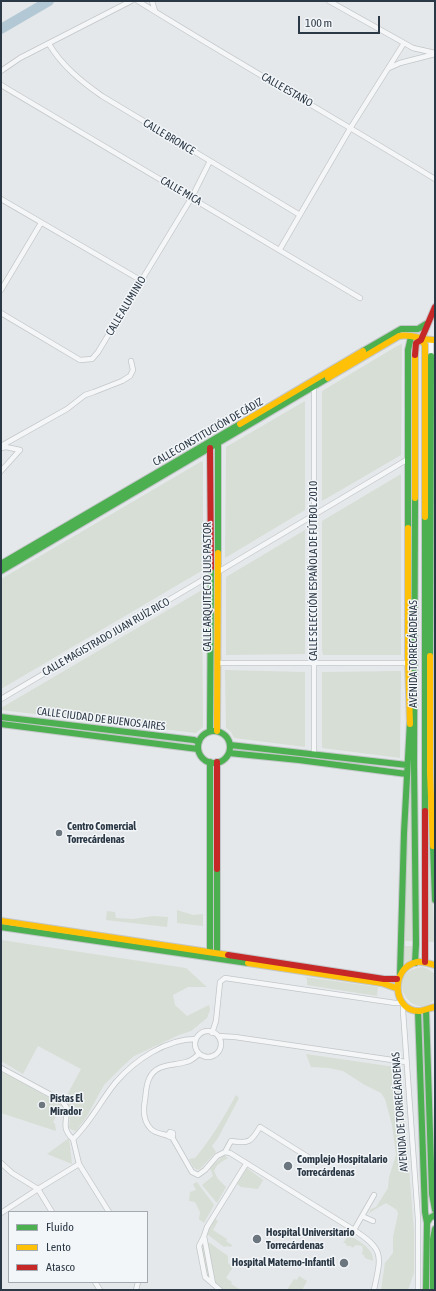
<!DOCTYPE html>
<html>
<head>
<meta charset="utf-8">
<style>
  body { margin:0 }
  #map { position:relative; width:436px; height:1291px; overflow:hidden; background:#e5e8ea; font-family:"Asap Condensed",sans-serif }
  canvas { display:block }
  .frame { position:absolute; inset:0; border:2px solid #2b3845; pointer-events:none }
  .legend { position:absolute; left:8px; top:1211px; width:140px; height:72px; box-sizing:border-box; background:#f3f6f9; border:1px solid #a3aab1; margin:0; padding:5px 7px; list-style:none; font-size:12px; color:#2b3845 }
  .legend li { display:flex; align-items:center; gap:8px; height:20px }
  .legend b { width:20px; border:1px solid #a3aab1 }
  .scale { position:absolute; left:298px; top:16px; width:82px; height:18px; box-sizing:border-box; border:2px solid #2b3845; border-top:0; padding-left:5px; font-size:12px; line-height:14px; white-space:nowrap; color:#2b3845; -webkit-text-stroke:3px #f3f6f9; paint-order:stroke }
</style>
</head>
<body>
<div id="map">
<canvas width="436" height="1291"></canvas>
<div class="frame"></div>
<ul class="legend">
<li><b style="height:5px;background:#4caf50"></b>Fluido</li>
<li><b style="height:5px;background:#ffc107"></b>Lento</li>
<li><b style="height:5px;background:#c62828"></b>Atasco</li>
</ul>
<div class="scale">100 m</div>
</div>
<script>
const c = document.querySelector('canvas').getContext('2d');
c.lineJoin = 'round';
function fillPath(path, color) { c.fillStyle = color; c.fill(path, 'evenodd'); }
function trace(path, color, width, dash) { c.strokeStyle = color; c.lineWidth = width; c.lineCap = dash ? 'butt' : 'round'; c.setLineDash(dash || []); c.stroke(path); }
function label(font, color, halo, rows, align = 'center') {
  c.font = font + ' "Asap Condensed",sans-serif'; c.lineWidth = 3; c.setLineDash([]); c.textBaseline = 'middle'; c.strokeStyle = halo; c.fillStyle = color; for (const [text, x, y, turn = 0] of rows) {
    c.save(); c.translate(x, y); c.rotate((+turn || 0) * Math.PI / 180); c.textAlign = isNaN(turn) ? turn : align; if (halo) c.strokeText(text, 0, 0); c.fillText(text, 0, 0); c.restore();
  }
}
fillPath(new Path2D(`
  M402,344L401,455L322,501V391L397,346Z
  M305,401V510L225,558L226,447Z
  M202,461L203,462V570L1,689V579Z
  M401,474V655H323L322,650V521Z
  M305,530V654L226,655V577Z
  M202,590L203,727L196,733L1,710V708Z
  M225,670L305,672V747L234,738L231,732L226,728Z
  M401,671L400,758L322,748V672Z
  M411,747L413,941H404L407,809Z
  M428,811L435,942H428Z
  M177,910L193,915L203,914V926L177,923Z
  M107,911L115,912L116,918L133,919L153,916L168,917L167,927L106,920Z
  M1,940L186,968L207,987H188L173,995L175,1005L187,1016L209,1005L210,1010L207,1018L191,1031L179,1035L134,1056L124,1065L104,1085L87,1116L76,1131L72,1130L69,1128C70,1117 72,1107 64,1098L66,1097L81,1069L38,1046L23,1074L1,1061Z
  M404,946H413L412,959L404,963Z
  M422,967L428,969L435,974V999C412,1025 381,972 422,967Z
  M305,977L378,987L377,996L307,985V979Z
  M306,1054L395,1067V1070L400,1071L401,1068L414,1231V1273L408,1290H381L385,1263L393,1253V1237L398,1214L397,1210L386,1203L369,1213L371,1209L376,1207L388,1188L389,1177L396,1155L392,1125L385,1099L381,1093L365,1085L343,1071L329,1068L311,1067Z
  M1,1071L62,1105L53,1122L55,1124L56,1131L1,1113Z
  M236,1095L239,1098L218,1138L212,1146L216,1152L200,1169L197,1170L193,1167L189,1159L195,1158C212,1138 224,1117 236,1095Z
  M69,1138L72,1164L47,1154Z
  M224,1155L228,1158C221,1162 217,1164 214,1171L218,1179L226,1187L217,1203L202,1185L213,1176L210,1168Z
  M247,1168L263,1180L258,1189L241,1187L237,1184Z
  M197,1182L214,1205L204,1223L199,1219L200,1212L195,1202L189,1201L190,1192L196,1190L193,1184Z
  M214,1218L218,1221L213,1230L227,1239L226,1241L232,1245L231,1247L226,1246L224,1247L207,1234Z
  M349,1235C358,1241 374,1248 373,1261L365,1258L364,1255L362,1254L363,1249L362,1246L356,1245L352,1248L351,1246H347L345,1243H343Z
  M207,1241L228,1256V1263L233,1267L226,1278L232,1282L231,1284L241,1290H220L205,1277L199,1246Z
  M299,1276L307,1281L302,1290H287L294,1279L297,1280Z`), '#d7ded5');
trace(new Path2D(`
  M1,29L49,1`), '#b3c8d5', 10);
const street = new Path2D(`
  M138,1C236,62 337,119 435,179
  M152,1L155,11
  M329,1L413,48L435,53
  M49,44C62,66 82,82 102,96L300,215
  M389,68L400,63L435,54
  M1,71L20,58L131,1
  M1,85L360,298
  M1,199L142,281
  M280,249L351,127L404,43
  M1,290L41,223
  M1,313L80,360L92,359L98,352L192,197L210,161
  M431,356V341
  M314,388V755
  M1,446L67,409L85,395L94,392L122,381L130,376L133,370L131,361
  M1,448L6,447L20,450L1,471
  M218,572L408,459
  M218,663H408
  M1,699L211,575
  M405,1005L403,1007V1011L418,1219V1290
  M195 1044a13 13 0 1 1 26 0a13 13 0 1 1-26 0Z
  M212,1033L216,1021L220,982L225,978L395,1003H403
  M218,1036L235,1037L406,1062
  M1,1068L62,1101L67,1108C67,1122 61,1128 73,1139C91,1122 101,1100 116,1082C135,1060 166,1039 196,1039
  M168,1135L170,1132L173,1133V1136L170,1137C165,1133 157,1135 151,1129C143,1121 143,1110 145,1100C146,1093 146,1085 149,1079C156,1063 173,1066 186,1062C192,1061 195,1057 199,1054
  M172,1137L192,1172L198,1175L205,1170L217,1156L225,1152L231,1141C249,1144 251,1142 260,1127L308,1157
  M73,1139L79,1164L109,1212
  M225,1152L230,1153L354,1230C385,1250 381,1256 374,1290
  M1,1163L12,1173L38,1189L52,1212
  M1,1213L38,1189L79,1164
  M362,1216L373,1221
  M354,1230L374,1195
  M204,1236L213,1284
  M95,1282L100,1290
  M136,1290L138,1282
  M220,1290L205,1277L199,1246L204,1236L207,1227L246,1164`);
const fast = new Path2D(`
  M363,351L401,329H418L426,324
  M415,498L414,764L416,944L415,963
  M425,517V811
  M408,528V350L411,337
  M218,553V444
  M1,564L240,424
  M1,571L328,378
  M430,656L431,356
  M1,717L194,740L199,742
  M1,724L198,749
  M210,731L211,568
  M198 747a16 16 0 1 1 32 0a16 16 0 1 1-32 0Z
  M230,745L407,765
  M229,753L299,760L407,774
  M210,762V953
  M433,846L435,900
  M217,869V954
  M1,927L248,963
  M400,975L404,833L410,721
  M426,1010L432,1194L435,1210
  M418,1011L425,1212L427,1223
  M426,1290L427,1223L430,1218L435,1215
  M433,1290V1239L435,1229`);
const slow = new Path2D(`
  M421,340L425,345V517
  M328,378L399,336C411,333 423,341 435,340
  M240,424L363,351
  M415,498V355
  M408,528V660L410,724
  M430,656V773L433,846
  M217,731L218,553
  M1,921L228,955
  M248,963L382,983L396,988
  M435,965C430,964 422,961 417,962C389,968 393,1013 420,1011C425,1010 430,1008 435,1007`);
const jam = new Path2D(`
  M415,355L416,343L421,340L435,307
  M210,448L211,568
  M217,762V869
  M425,811V962
  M228,955L384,979H397`);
trace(street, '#c3c6c8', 6);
trace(fast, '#c3c6c8', 8);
trace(slow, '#c3c6c8', 8);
trace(jam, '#c3c6c8', 8);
trace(street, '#f4f6f7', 4.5);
trace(fast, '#4caf50', 6);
trace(slow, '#ffc107', 6);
trace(jam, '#c62828', 6);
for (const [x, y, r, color] of [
  [59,833,4,"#6c767f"],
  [42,1105,4,"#6c767f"],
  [288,1166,5,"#6c767f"],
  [257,1239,5,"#6c767f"],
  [344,1263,5,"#6c767f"]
]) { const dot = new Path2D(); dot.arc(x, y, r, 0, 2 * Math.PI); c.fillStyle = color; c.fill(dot); trace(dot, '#f3f6f9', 1.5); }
label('11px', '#2b3845', '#f3f6f9', [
  ["CALLE ESTAÑO",287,90,30],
  ["CALLE BRONCE",169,137,31],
  ["CALLE MICA",181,191,30],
  ["CALLE ALUMINIO",126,306,-59],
  ["CALLE CONSTITUCIÓN DE CÁDIZ",208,432,-30],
  ["CALLE SELECCIÓN ESPAÑOLA DE FÚTBOL 2010",314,571,-90],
  ["CALLE ARQUITECTO LUIS PASTOR",208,587,-90],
  ["CALLE MAGISTRADO JUAN RUÍZ RICO",106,637,-30],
  ["AVENIDA TORRECÁRDENAS",414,654,-90],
  ["CALLE CIUDAD DE BUENOS AIRES",101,719,7],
  ["AVENIDA DE TORRECÁRDENAS",400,1112,-94]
]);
label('bold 11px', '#2b3845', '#f3f6f9', [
  ["Centro Comercial",67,827],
  ["Torrecárdenas",67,840],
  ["Pistas El",50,1099],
  ["Mirador",50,1112],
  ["Complejo Hospitalario",297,1160],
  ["Torrecárdenas",297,1173],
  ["Hospital Universitario",266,1233],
  ["Torrecárdenas",266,1246],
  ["Hospital Materno-Infantil",335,1263,"right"]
], 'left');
</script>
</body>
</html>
